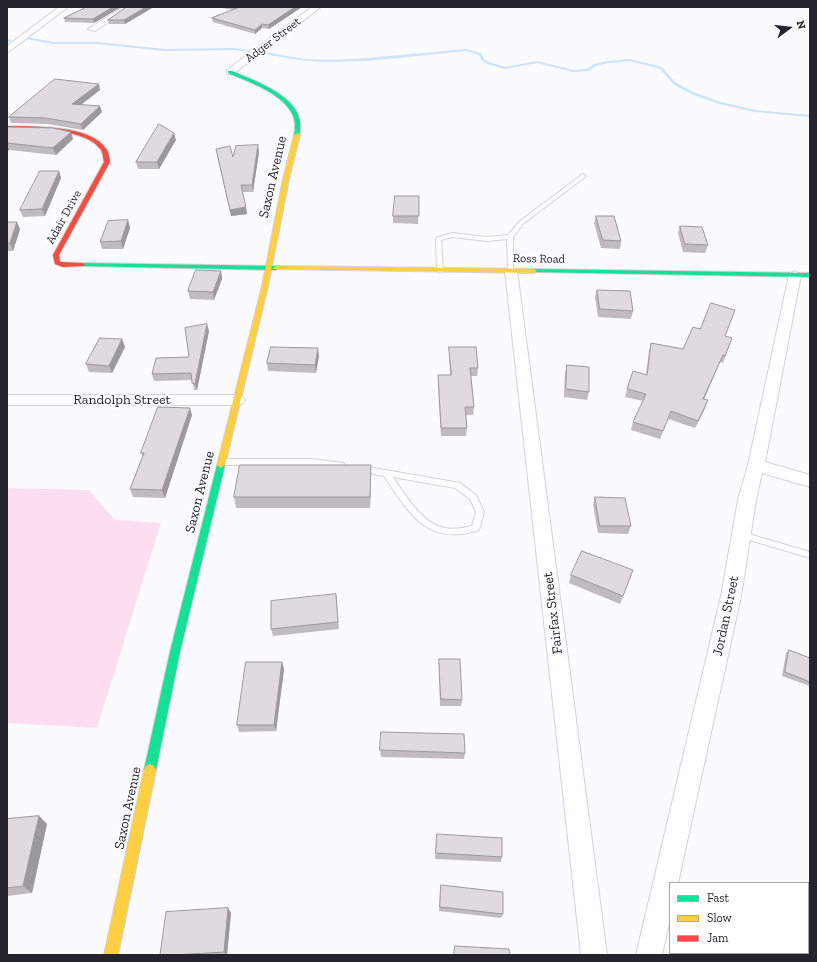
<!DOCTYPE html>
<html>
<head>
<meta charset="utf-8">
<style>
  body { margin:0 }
  #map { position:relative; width:817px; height:962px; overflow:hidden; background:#fbfafe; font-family:"Zilla Slab",serif }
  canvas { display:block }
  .frame { position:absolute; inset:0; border:8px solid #25232d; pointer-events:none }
  .legend { position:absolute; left:669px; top:882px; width:140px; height:72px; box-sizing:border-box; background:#fff; border:1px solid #a8a7ab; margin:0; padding:5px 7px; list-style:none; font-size:12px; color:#25232d }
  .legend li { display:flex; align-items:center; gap:8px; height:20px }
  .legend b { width:20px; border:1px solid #a8a7ab }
  .north { position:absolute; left:769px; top:8px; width:40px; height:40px; -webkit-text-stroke:3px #fff; paint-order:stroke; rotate:75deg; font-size:11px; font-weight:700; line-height:16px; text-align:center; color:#25232d }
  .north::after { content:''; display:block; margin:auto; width:14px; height:18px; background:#25232d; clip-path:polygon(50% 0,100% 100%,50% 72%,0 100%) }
</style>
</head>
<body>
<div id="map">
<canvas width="817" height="962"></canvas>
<div class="frame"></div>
<ul class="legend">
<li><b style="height:5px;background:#16e098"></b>Fast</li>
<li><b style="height:5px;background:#ffcf43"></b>Slow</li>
<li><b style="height:5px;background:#f24e42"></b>Jam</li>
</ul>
<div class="north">N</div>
</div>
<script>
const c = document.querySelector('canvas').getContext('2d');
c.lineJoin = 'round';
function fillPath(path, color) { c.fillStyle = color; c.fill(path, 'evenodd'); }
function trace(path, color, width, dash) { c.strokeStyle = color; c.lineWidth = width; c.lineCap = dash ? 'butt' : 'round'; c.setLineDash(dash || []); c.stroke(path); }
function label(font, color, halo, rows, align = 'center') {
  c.font = font + ' "Zilla Slab",serif'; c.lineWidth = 3.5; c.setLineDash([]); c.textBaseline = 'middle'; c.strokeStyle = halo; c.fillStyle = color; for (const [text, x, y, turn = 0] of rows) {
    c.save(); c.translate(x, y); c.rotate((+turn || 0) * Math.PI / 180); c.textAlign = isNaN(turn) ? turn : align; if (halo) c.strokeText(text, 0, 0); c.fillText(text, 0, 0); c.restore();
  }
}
fillPath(new Path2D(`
  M7,488L89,490L115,520L161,523L97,728L7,723Z`), '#fddef1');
fillPath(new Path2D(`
  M27,37L53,42H97L165,49L233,48L252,51L250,52L233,50L165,51L97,44H53L26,39Z
  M11,39L12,41L7,42V40Z
  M467,49L481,53L484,59L489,62L505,67L537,61L573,70L587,69L594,64L608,61L630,59L662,67L675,82L693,92L721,102L755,110L810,115V117L755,112L719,104L691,94L673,84L660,69L630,61L608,63L596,66L589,71L573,72L537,63L505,69L487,64L482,61L479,55L466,51C407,56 345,68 286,58C279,56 269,56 262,53L264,52L304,59L330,60L368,58Z`), '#cbe3fb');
const lane = new Path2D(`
  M583,174L586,176L585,177L524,223L513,237V272H509L508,271L507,239L487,241L452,237L441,240L443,271L440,273L437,271L436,238L452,233L487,237L508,235L520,221Z
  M223,459H311L343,463L347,466L343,469L311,465H223L219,462Z
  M362,466L460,483L476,495L484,512L479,530C427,547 409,513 384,476L359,471L358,469L359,467ZM393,477L455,488L470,499L476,512L472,526C463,528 454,530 445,528C421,523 406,496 393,477Z
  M742,532L810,552V558L739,537L738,535L739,533Z`);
const street = new Path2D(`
  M59,7H68L7,53V46Z
  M123,7H132L95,31L88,29Z
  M312,7H321L233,74H227V70Z
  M511,267L517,271L607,955H581L505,271Z
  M795,271L801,275L765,462L810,475V487L762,473L756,500L741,596L678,883H670V919L662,955H636L721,596L738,500L748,465L789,275Z
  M7,395H237L242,396L245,400L242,404L237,405H7Z`);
const fast = new Path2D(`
  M228,71H232C257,82 310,99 299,136L294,135C295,131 295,127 295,123C292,96 249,82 228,73Z
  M82,263L276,266L279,268L276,270L80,266L79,265Z
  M534,269L810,273V277L532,272L531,271Z
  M221,462L225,465L180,652L156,770L154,774L150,776L146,774L144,770L170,652L217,465Z`);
const slow = new Path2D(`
  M297,133L300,135L289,179L268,286L225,465L221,468L217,465L262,286L283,179L294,135Z
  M276,266L534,269L537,271L534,273L274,269L273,268Z
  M150,764L154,766L156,770L118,955H104L144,770L146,766Z`);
const jam = new Path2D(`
  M7,126C34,127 91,124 107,150C109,153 109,158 110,162L59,255L60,262L82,263L85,265L84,266L63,267L55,264L53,255L104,162C103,158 103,153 101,150C85,127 32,130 7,130Z`);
trace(lane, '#d3d2d9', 2);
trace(street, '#d3d2d9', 2);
trace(fast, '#d3d2d9', 2);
trace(slow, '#d3d2d9', 2);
trace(jam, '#d3d2d9', 2);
fillPath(lane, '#fefeff');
fillPath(street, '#fefeff');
fillPath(fast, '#16e098');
fillPath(slow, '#ffcf43');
fillPath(jam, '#f24e42');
fillPath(new Path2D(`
  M87,7H121L94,23L65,22L64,18Z
  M127,7L125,24H109L108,20Z
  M217,7H302L269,29L262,28L255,34L213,22L212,18L233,10Z
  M728,7H740V8Z
  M100,90L81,105L102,112L83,130L48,124L11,123L9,117Z
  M7,127L73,139L56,155L9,150L7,152Z
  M176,140L159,169H138L136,162Z
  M259,152L253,192H242L247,214L231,216L217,155L233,157Z
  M59,171L61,178L45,216L23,217L20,210Z
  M419,196L418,224L393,223V216Z
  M596,216L621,241L620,249L601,248L594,223Z
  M128,220L130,228L123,249H102L100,242Z
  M7,222L20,229L13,251H7Z
  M680,226L708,245L705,253L683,252L678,233Z
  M221,271L222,279L214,300L190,299L188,291Z
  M597,290L633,311L631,319L598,317L595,297Z
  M209,331L197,390H194L192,380L154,381L152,374L189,357Z
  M725,336L732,338L723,363L720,362L704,399L705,408L695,428L668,419L660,439L631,430L633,422L643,401L625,397L627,389L646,375L649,351L651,343L683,349Z
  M122,339L125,347L112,373L89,372L86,364Z
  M449,347L478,368L477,376H471L474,407L473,415H466L467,428L466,436H441L438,383V375H450L449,354Z
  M319,356L316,373L268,371L267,363Z
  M567,365L589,392L587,400L564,397L565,373Z
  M192,415L165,498L133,497L130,489L143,457L141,453Z
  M371,465V476L370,508H236L234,497Z
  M595,497L631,526L628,534L598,533L593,505Z
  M571,575L630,578L620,604L569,583Z
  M336,594L339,629L273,636L271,629Z
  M789,650L810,658V686L782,676L786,653Z
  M439,659L462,700L461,706H440L439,666Z
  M282,662L284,669L276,731L239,732L237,725Z
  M380,750L465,753L464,759L381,757Z
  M39,816L47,824L32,893L7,896V819Z
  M437,834L502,857L501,862L435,859Z
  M441,885L503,914L501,918L439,911Z
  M228,908L231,913L227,955H160Z`), '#bfbbc1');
fillPath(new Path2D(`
  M113,7H121L94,23L93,19Z
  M146,7H154L125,24L124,20Z
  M295,7H302L269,29L268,25Z
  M262,24V28L255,34V30Z
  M99,84L100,90L74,110L72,104Z
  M100,106L102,112L83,130L81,124Z
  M71,132L73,139L56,155L53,148Z
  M174,133L176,140L159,169L157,162Z
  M7,145L9,150L7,152Z
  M258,145L259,152L253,192L252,185Z
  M59,171L61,178L45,216L42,209Z
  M246,207L247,214L231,216L230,210Z
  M128,220L130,228L123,249L121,241Z
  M17,222L20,229L13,251L10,243Z
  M221,271L222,279L214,300L213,292Z
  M207,324L209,331L197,390L195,384Z
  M122,339L125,347L112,373L109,366Z
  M318,348L319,356L316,373L315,365Z
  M723,355L720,362L701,406L703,399Z
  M708,400L705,408L695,428L698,421Z
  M190,408L192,415L165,498L162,490Z
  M371,465V476L370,508V497Z
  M282,662L284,669L276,731L274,725Z
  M39,816L47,824L32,893L23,886Z
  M228,908L231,913L227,955H226L224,952Z`), '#9b999d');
const building = new Path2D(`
  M87,7H113L93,19L64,18Z
  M127,7H146L124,20H108Z
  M240,7H295L268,25L262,24L255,30L212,18Z
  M55,79L99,84L72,104L100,106L81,124L46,118L9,117Z
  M159,124L174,133L157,162H136Z
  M7,127L53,128L71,132L53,148L7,143Z
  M258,145L252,185H241L246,207L230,210L216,149L230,146L233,157L236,146Z
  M40,171H59L42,209L20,210Z
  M395,196H419V216H393Z
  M596,216H614L621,241L603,240Z
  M128,220L121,241L100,242L108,221Z
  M7,222H17L10,243L7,244Z
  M680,226L702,227L708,245L685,244Z
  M196,270L221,271L213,292L188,291Z
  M597,290L630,291L633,311L600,309Z
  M711,303L735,310L725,336L732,338L725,356L723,355L703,399L708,400L698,421L671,411L663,431L633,422L646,394L627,389L633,371L647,375L651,343L683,349L693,327L700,329Z
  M207,324L195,384L192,383L191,373L152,374L156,358L189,357L185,328Z
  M100,338L122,339L109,366L86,364Z
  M271,347L318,348L315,365L267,363Z
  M449,347H476L478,368H470L474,407H465L467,428H441L438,375H451Z
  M567,365L589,367V392L566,389Z
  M158,407L190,408L162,490L130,489L144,453H141Z
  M240,465H371L370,497H234Z
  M595,497L625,498L631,526H600Z
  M582,551L633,570L623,596L571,575Z
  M336,594L338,622L271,629V601Z
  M789,650L810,658V682L785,672Z
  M439,659H460L462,700L441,699Z
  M246,662H282L274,725H237Z
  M381,732L464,734L465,753L380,750Z
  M39,816L23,886L7,888V819Z
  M437,834L502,838V857L436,853Z
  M441,885L503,892V914L440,907Z
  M228,908L224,952L176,955H160L166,912Z
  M455,946L509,949L510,955H454Z`);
fillPath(building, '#dedae0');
trace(building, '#9b999d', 1);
label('12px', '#25232d', '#fff', [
  ["Adger Street",273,40,-37],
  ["Adair Drive",64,217,-61],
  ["Ross Road",539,259,1]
]);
label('14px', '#25232d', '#fff', [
  ["Saxon Avenue",273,177,-77],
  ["Randolph Street",122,400],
  ["Saxon Avenue",200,492,-76],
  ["Fairfax Street",553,613,-97],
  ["Jordan Street",726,616,-78],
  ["Saxon Avenue",128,808,-78]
]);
</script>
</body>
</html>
